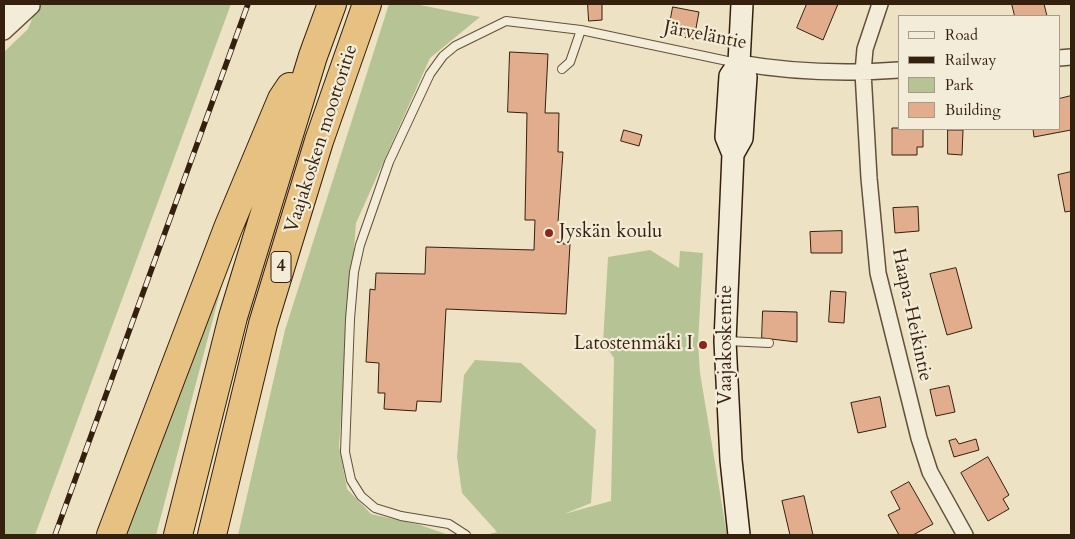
<!DOCTYPE html>
<html>
<head>
<meta charset="utf-8">
<style>
  body { margin:0 }
  #map { position:relative; width:1075px; height:539px; overflow:hidden; background:#ede2c3; font-family:Cardo,serif }
  canvas { display:block }
  .frame { position:absolute; inset:0; border:5px solid #351f0d; pointer-events:none }
  .legend { position:absolute; left:898px; top:15px; width:162px; height:115px; box-sizing:border-box; background:#f3ecd8; border:1px solid #a79a87; margin:0; padding:6px 9px; list-style:none; font-size:15px; color:#351f0d }
  .legend li { display:flex; align-items:center; gap:10px; height:25px }
  .legend b { width:25px; border:1px solid #a79a87 }
</style>
</head>
<body>
<div id="map">
<canvas width="1075" height="539"></canvas>
<div class="frame"></div>
<ul class="legend">
<li><b style="height:6px;background:#f3ecd8"></b>Road</li>
<li><b style="height:6px;background:#351f0d"></b>Railway</li>
<li><b style="height:14px;background:#b6c495"></b>Park</li>
<li><b style="height:14px;background:#e2ad8d"></b>Building</li>
</ul>
</div>
<script>
const c = document.querySelector('canvas').getContext('2d');
c.lineJoin = 'round';
function fillPath(path, color) { c.fillStyle = color; c.fill(path, 'evenodd'); }
function trace(path, color, width, dash) { c.strokeStyle = color; c.lineWidth = width; c.lineCap = dash ? 'butt' : 'round'; c.setLineDash(dash || []); c.stroke(path); }
function label(font, color, halo, rows, align = 'center') {
  c.font = font + ' Cardo,serif'; c.lineWidth = 4.5; c.setLineDash([]); c.textBaseline = 'middle'; c.strokeStyle = halo; c.fillStyle = color; for (const [text, x, y, turn = 0] of rows) {
    c.save(); c.translate(x, y); c.rotate((+turn || 0) * Math.PI / 180); c.textAlign = isNaN(turn) ? turn : align; if (halo) c.strokeText(text, 0, 0); c.fillText(text, 0, 0); c.restore();
  }
}
fillPath(new Path2D(`
  M38,4H231L35,535H4V52L28,29Z
  M389,4H415L480,17L430,58L356,223L339,446L347,489L371,514L420,525L449,535H238L285,330Z
  M650,250L679,268L680,251L703,253L698,343L700,373L727,535H485L497,532L462,493L457,457L464,375L475,360L521,363L596,430L591,503L564,514L611,501L614,358L603,343L608,257Z
  M224,277L156,535H122Z`), '#b6c495');
const building = new Path2D(`
  M588,4H602V20L589,21Z
  M807,4H838L823,40L797,28Z
  M1012,4H1044L1047,16H1015Z
  M673,7L699,12L694,39L668,34Z
  M510,52L548,54L545,113H559L558,152H563L558,222H564L563,244H570L566,314L446,309L441,402L417,401L416,411L384,409L385,393H378L379,363L366,362L370,289L375,290L376,273L425,274L426,247L534,250L535,220H525L527,113L508,112Z
  M1071,96V130L1034,137L1033,129H1059V99Z
  M899,103V129H923V147H917V155H892V128H899Z
  M624,130L642,135L639,146L621,141Z
  M948,130H963L962,155L948,154Z
  M1071,172V211L1065,212L1058,175Z
  M918,207L919,231L895,233L893,208Z
  M842,231V253H811L810,232Z
  M956,268L972,328L947,335L930,274Z
  M831,291L846,292L844,323L829,322Z
  M763,311L797,312V342L762,338Z
  M949,386L955,412L936,416L930,390Z
  M880,397L886,427L858,433L851,403Z
  M956,439L959,444L976,439L979,450L954,457L949,441Z
  M988,457L1009,495L1003,499L1009,509L988,521L961,473Z
  M909,482L933,524L913,535H899L888,515L900,509L891,492Z
  M804,496L813,535H790L782,501Z`);
fillPath(building, '#e2ad8d');
trace(building, '#351f0d', 1);
const lane = new Path2D(`
  M562,69L570,62L581,30
  M727,341L769,343
  M466,535L449,524L401,516L375,508L361,496L351,480L345,452L350,319L354,272L360,245L389,162L430,74L443,56L455,46L506,21L581,30L737,63`);
const street = new Path2D(`
  M880,4L865,49L863,72L869,178L878,273L919,438L930,472L965,535
  M4,13L31,6
  M4,32L32,6
  M1059,58L1071,57
  M739,63C791,72 846,74 899,70`);
const secondary = new Path2D(`
  M733,154L726,137L730,76L739,63
  M739,535L731,460L725,341L733,154L742,138L744,106L746,77L739,63L742,4`);
const highway = new Path2D(`
  M111,535L228,228L282,99L290,87
  M178,535L233,317L313,56L332,4
  M212,535L263,324L319,141L367,4`);
trace(lane, '#63503a', 10);
trace(street, '#63503a', 18);
trace(secondary, '#351f0d', 24);
trace(highway, '#351f0d', 30);
trace(lane, '#f3ecd8', 8);
trace(street, '#f3ecd8', 15);
trace(secondary, '#f3ecd8', 21);
trace(highway, '#e6c182', 28);
const rail = new Path2D(`
  M55,535L248,4`);
trace(rail, '#351f0d', 5.5);
trace(rail, '#f3ecd8', 4, [11]);
for (const [x, y, r, color] of [
  [549,233,5,"#8f2418"],
  [703,345,5,"#8f2418"]
]) { const dot = new Path2D(); dot.arc(x, y, r, 0, 2 * Math.PI); c.fillStyle = color; c.fill(dot); trace(dot, '#f3ecd8', 2); }
for (const [x, y, w] of [
  [281,267,20]
]) { const box = new Path2D(); box.roundRect(x - w / 2, y - 15.5, w, 31, 4); c.fillStyle = '#f3ecd8'; c.fill(box); trace(box, '#351f0d', 1); }
label('bold 18px', '#351f0d', null, [
  ["4",281,267]
]);
label('19px', '#351f0d', '#f3ecd8', [
  ["Järveläntie",705,36,11],
  ["Vaajakosken moottoritie",322,139,-72],
  ["Haapa-Heikintie",911,315,78],
  ["Vaajakoskentie",727,345,-90]
]);
label('19px', '#351f0d', '#f3ecd8', [
  ["Jyskän koulu",559,233],
  ["Latostenmäki I",693,345,"right"]
], 'left');
</script>
</body>
</html>
